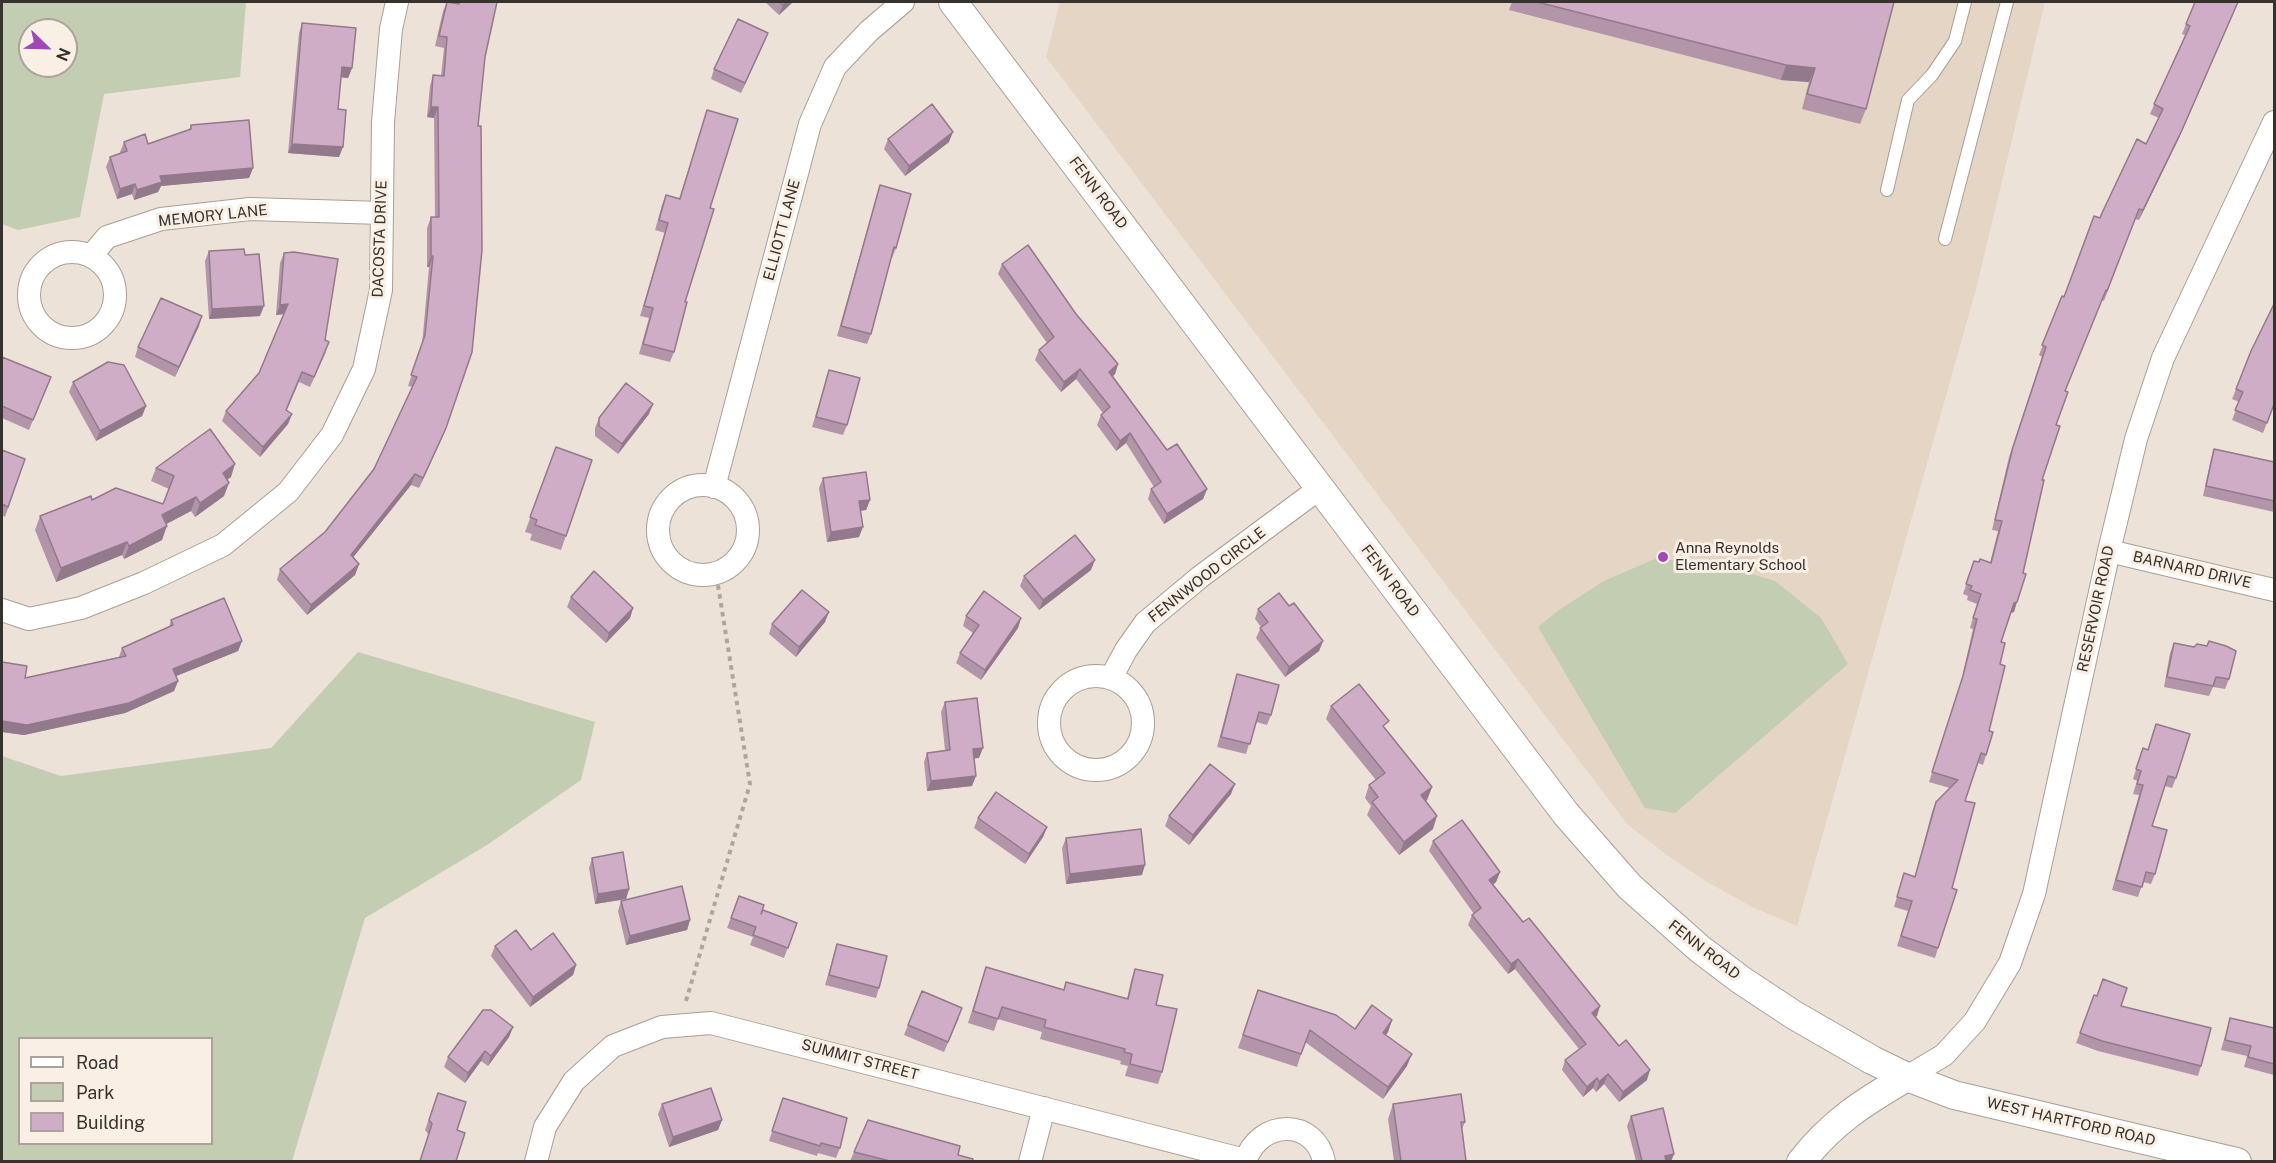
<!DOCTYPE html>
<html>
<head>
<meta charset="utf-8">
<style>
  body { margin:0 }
  #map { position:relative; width:2276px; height:1163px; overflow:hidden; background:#ece2d7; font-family:"Public Sans",sans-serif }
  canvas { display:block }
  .frame { position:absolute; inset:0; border:3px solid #36322e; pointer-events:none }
  .legend { position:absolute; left:18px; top:1037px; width:195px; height:108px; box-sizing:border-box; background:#f9efe4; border:2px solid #aba39b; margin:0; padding:8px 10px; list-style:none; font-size:18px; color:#36322e }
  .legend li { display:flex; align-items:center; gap:12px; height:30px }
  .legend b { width:30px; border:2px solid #aba39b }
  .north { position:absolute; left:18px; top:18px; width:60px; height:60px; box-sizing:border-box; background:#f9efe4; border:2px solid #aba39b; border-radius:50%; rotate:113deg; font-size:16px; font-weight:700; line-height:24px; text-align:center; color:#36322e }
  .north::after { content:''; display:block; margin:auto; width:21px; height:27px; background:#a248b4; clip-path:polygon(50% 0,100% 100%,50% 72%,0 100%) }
</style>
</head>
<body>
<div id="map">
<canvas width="2276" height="1163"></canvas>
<div class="frame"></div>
<ul class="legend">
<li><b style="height:8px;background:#fff"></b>Road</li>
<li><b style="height:16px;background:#c2cdb1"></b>Park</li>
<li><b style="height:16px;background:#d0adc6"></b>Building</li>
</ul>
<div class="north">N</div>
</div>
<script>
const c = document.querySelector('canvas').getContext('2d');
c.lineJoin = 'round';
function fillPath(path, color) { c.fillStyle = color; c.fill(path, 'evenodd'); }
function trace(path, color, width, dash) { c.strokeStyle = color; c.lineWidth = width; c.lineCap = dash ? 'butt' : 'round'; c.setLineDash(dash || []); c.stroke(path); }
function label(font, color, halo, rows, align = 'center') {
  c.font = font + ' "Public Sans",sans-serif'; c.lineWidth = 6; c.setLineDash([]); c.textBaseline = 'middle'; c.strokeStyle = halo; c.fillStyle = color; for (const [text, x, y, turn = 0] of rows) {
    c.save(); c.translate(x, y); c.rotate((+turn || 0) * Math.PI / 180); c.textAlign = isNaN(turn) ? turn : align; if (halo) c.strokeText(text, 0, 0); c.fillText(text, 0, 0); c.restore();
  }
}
fillPath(new Path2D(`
  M1060,2H2045L1976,289L1797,926L1752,907L1709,883L1667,855L1628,825L1046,57Z`), '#e4d5c4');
fillPath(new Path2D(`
  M2,2H246L240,77L104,94L80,217L18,230L2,224ZM30,30H66V66H30Z
  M1657,558L1735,569L1775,581L1821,618L1848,664L1675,813L1645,808L1538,627L1559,610L1604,581Z
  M358,652L595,722L581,780L487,845L365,918L292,1161H2V756L61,776L271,748ZM20,1038H212V1144H20Z`), '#c2cdb1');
const service = new Path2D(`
  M1887,190L1908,100L1932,75L1955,41L1965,2
  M1945,239L2007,2`);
const minor = new Path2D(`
  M29 295a43 43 0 1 1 86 0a43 43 0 1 1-86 0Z
  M91,256L107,237L161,219L250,209L382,213
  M658 530a45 45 0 1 1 90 0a45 45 0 1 1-90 0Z
  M714,487L810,124L835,67L869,31L903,2
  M2109,551L2274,590
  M2,610L29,619L81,608L144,583L223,545L288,492L332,435L364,369L381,290L383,122L391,29L397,2
  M1049 723a47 47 0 1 1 94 0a47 47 0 1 1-94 0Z
  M1111,678L1126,650L1145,623L1200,577L1320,488
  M1907,1077L1944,1055L1975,1021L2010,963L2034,894L2109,551L2136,439L2163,358L2274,122
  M536,1162L545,1127L574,1081L613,1046L662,1027L711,1023L1245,1160
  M1030,1162L1044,1108
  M1245,1162C1259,1118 1316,1118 1324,1162`);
const tertiary = new Path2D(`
  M953,2L1566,814L1630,887L1700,949L1741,980L1794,1015L1872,1060L1907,1077L1954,1095L2237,1162
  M1801,1162C1832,1122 1864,1102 1907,1077`);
trace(service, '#a99f95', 14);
trace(minor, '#a99f95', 24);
trace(tertiary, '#a99f95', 30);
trace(new Path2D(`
  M686,1001L750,784L716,573`), '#aea69d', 4, [4.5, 4.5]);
trace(service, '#fff', 12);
trace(minor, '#fff', 22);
trace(tertiary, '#fff', 28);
fillPath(new Path2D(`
  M447,2L457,3L458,2H497L485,57L442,438L419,488L411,485L353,557L359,564L355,575L307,615L277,580L280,569L325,532L374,469L413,387L408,386L422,345L429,267H427V228L431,217H435L434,118L427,117L430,86L433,75L441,76L444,48L435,46L443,11Z
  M765,2H793L779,15Z
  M1512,2H1894L1866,109L1860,124L1802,109L1809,82L1781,80L1509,10Z
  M2235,8L2178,140L2139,220L2135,219L2104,301L2102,300L2065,391L2042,480L2014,612L2011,613L2001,642L2000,664L1989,731L1993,732L1983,765L1978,763L1965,801L1952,888L1938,948L1935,958L1897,946L1908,911L1894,907L1901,883L1904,873L1915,876L1932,812L1936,802L1950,788L1929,782L1960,686L1973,629L1970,628L1977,604L1967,600L1968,596L1963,594L1974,561L1979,562L1990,563L1998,531L1992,530L2009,457L2042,357L2039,355L2062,296L2064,297L2100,218L2146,144L2159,118L2150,114L2185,35L2182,34L2186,24Z
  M302,23L352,68L348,78L341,77L338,109L339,157L288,153L299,33Z
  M768,33L741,93L711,79L714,69Z
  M707,110L710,208L685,302L674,352L670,362L639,354L649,318L640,316L665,233L655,230L662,205L666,195L679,199Z
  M191,125L253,168L249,178L161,186L158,192L134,200L132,194L117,199L106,167L110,157L121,153L120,152L124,142L148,144L189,130Z
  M888,139L949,142L905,176L884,149Z
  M880,185L896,248L892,258L891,257L871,334L867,344L837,336L877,195Z
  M209,251L245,255L260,316L209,319L205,261Z
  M284,253L325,340L326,352L310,387L299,382L287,410L292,414L288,424L260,457L222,421L226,411L259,373L284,314L276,315L280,263Z
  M1002,264L1076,314L1118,364L1115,374L1113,376L1167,450L1207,489L1203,499L1164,524L1148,499L1151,489L1154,487L1126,443L1116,451L1097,425L1101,415L1103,413L1076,379L1061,392L1035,360L1039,350L1047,343L998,274Z
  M199,326L175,377L135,357L138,347Z
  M2,357L51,377L29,430L2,418Z
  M829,370L847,425L843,435L812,427Z
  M73,382L146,406L142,416L96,441L69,392Z
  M2236,389L2274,405L2263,433L2232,420L2239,402L2232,399Z
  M649,414L618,454L595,436V428L599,418Z
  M556,447L592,460L561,550L530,540L532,534L525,532Z
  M2214,449L2274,462V512L2203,496L2211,459Z
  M2,450L25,459L5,517L2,515Z
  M156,468L231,477L227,480L224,496L195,517L191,511L166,524L162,540L124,559L122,555L56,582L35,530L40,516L92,500L163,504L169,489L151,481Z
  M823,478L870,500L866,510L861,511L859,537L827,542L819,488Z
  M1091,570L1039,610L1020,586L1024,576Z
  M571,597L633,608L630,618L606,643L567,607Z
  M1289,606L1323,641L1319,651L1285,677L1256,638L1261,627L1255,619L1258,609Z
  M966,616L1021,618L1018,628L981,680L956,663L960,653L973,633L963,626Z
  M171,620L242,641L238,651L176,676L178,681L174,691L125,713L24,735L2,732V662L25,678L119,657L122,648L169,627Z
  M825,622L796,657L769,634L772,624Z
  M2174,643L2229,679L2225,689L2213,687L2209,696L2164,687L2170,653Z
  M1237,674L1271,715L1267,725L1256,722L1246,754L1217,747L1234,684Z
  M945,702L979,758H974L972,786L927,791L924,762L927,753L945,750L941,712Z
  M1331,706L1386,729L1432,787L1427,800L1426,801L1433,829L1399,855L1367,815L1371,806L1365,798L1369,785L1376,780L1326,719Z
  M2143,748L2176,778L2172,788L2165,786L2152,826L2155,874L2151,884L2143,882L2138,897L2112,890L2139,795L2133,794L2137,781L2133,779Z
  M1231,794L1189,845L1165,826L1169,816Z
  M978,818L1047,827L1043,837L1025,864L974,828Z
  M1066,838L1142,875L1066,884L1062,848Z
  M1433,841L1500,872L1496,882L1493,885L1597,1016L1595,1017L1647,1080L1619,1102L1604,1084L1596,1092L1593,1088L1583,1097L1562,1070L1565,1060L1579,1049L1515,969L1508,974L1468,925L1472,915L1474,914L1429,851Z
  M592,858L629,889L626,899L595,904L589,868Z
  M739,896L761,914L797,923L784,958L750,945L753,937L727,928Z
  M621,901L690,920L687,930L626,945L618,911Z
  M837,944L879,988L876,998L825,985Z
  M495,946L531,950L576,965L573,975L530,1007L491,956Z
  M986,967L1064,990L1066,982L1127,999L1131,981L1135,969L1156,1005L1162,1072L1158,1084L1125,1076L1128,1066L1120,1064L1121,1061L1040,1039L1042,1032L998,1019L994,1031L968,1023Z
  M1258,990L1355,1029L1392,1020L1388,1032L1386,1035L1407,1066L1383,1099L1305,1042L1297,1067L1238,1048Z
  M2121,1006L2201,1066L2198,1076L2098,1051L2076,1043L2080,1033Z
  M959,1018L944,1052L904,1035L908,1025Z
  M2230,1018L2274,1028V1075L2244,1067L2247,1056L2221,1050Z
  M513,1027L509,1037L488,1066L481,1061L465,1083L444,1067L448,1057Z
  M438,1093L457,1130L428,1134L425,1130Z
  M783,1098L840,1148L836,1158L818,1153L817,1156L769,1141Z
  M662,1104L722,1120L718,1130L669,1147L658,1114Z
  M1393,1104L1465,1122L1462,1129L1466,1161H1394L1388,1119Z
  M1631,1116L1674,1154L1671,1161H1636L1627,1126Z
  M854,1152L973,1161H850Z`), '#b395aa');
fillPath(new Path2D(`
  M786,2H793L779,15L783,5Z
  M2238,2L2178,140L2139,220L2143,210Z
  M768,33L764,43L741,93L745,83Z
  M1786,65L1815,68L1809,82L1781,80Z
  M342,67L352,68L348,78L338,77Z
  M431,107H438L434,118L427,117Z
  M953,132L949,142L905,176L909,166Z
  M292,144L343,147L339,157L288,153Z
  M253,168L249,178L161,186L158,192L134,200L137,190L160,176Z
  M135,184L132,194L117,199L120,189Z
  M431,256H433L429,267H427Z
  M288,304L284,314L276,315L280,305Z
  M264,306L260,316L209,319L212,309Z
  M202,316L199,326L175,377L179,367Z
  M1118,364L1115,374L1106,382L1109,372Z
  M1080,369L1076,379L1061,392L1064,382Z
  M653,404L649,414L618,454L622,444Z
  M146,406L142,416L96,441L100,431Z
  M292,414L288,424L260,457L263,447Z
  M446,428L442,438L419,488L423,478Z
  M1130,433L1126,443L1116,451L1120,441Z
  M235,464L231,477L218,486L223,473Z
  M415,474L411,485L347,565L351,555Z
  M229,483L224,496L195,517L200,503Z
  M1207,489L1203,499L1164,524L1167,514Z
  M196,497L191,511L157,529L162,515Z
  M870,500L866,510L856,511L859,501Z
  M167,526L162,540L124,559L129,546Z
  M863,527L859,537L827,542L831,532Z
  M127,542L122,555L56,582L61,568Z
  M1095,560L1091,570L1039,610L1043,600Z
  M359,564L355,575L307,615L311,605Z
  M2017,602L2014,612L2010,613L2014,603Z
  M633,608L630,618L606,643L609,633Z
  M829,612L825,622L796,657L799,647Z
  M1021,618L1018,628L981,680L985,670Z
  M242,641L238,651L169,679L173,669Z
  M1323,641L1319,651L1285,677L1289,667Z
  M178,681L174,691L125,713L24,735L2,732V721Z
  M983,748L979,758L969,759L973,749Z
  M976,776L972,786L927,791L931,781Z
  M1235,784L1231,794L1189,845L1193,835Z
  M1432,787L1427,800L1417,808L1421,795Z
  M1437,816L1433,829L1399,855L1404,842Z
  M1047,827L1043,837L1025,864L1029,854Z
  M1145,865L1142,875L1066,884L1070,874Z
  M1500,872L1496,882L1485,890L1489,880Z
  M629,889L626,899L595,904L598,894Z
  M690,920L687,930L626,945L630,936Z
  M1518,959L1515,969L1508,974L1511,964Z
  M576,965L573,975L530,1007L533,997Z
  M1600,1006L1597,1016L1588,1023L1592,1013Z
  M1392,1020L1388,1032L1378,1045L1383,1033Z
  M513,1027L509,1037L488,1066L491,1056Z
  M485,1051L481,1061L465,1083L468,1073Z
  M1412,1054L1407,1066L1383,1099L1388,1087Z
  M1650,1070L1647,1080L1619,1102L1623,1092Z
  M1608,1074L1604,1084L1596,1092L1599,1082Z
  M1597,1078L1593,1088L1583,1097L1587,1087Z
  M722,1120L718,1130L669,1147L673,1137Z
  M1674,1154L1671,1161H1663L1665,1156Z`), '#92798b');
const building = new Path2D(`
  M447,2L459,4V2H497L485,57L478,126H481L482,250L472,352L446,428L423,478L415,474L351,555L359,564L311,605L280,569L325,532L374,469L417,377L411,375L425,335L433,256H431V217H439L438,107H431L433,75L444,76L447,37L439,36Z
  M779,2H786L783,5Z
  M1537,2H1894L1866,109L1807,94L1815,68L1786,65Z
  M2195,2H2238L2182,130L2143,210L2139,209L2107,291L2106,290L2065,391L2068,392L2056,425L2060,426L2042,480H2044L2023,573L2026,574L2017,602L2014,603L2001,642L2005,643L2000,664L2005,666L1989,731L1993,732L1986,755L1981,753L1965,801L1975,803L1952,888L1957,890L1938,948L1901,936L1912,901L1897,897L1904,873L1915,877L1936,802L1958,780L1932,772L1963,676L1977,619L1973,618L1981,594L1970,590L1972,586L1966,584L1974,561L1979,562L1980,559L1991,563L2002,521L1995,520L2013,447L2046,347L2042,345L2062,296L2064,297L2094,216L2100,218L2102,213L2137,139L2146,144L2163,109L2154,104L2190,26L2186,24Z
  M738,19L768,33L745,83L714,69Z
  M302,23L356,28L352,68L342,67L338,109L346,110L343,147L292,144Z
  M932,104L953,132L909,166L888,139Z
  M707,110L738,119L710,208L714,209L685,302H687L674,352L643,344L653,308L644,306L668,223L659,220L666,195L680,199Z
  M249,120L253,168L160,176L162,182L137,190L135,184L120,189L110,157L127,151L124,142L145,134L148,144L191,129V125Z
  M880,185L911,194L896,248L894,247L871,334L841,326Z
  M1028,245L1076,314L1118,364L1109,372L1167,450L1177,444L1207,489L1167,514L1151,489L1161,482L1130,433L1120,441L1101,415L1110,407L1080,369L1064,382L1039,350L1054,337L1002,264Z
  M244,249L245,255L259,254L264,306L212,309L209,251Z
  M294,252L338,259L325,340L329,342L314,377L302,372L286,410L292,414L263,447L226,411L259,373L288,304L280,305L284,253Z
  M161,298L202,316L179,367L138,347Z
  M2274,304V404L2267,423L2235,410L2243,392L2236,389L2251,351Z
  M2,357L51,377L33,420L2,406Z
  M108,362L124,365L146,406L100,431L73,382Z
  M829,370L860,378L847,425L816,417Z
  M626,383L653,404L622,444L599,426V418Z
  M210,429L235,464L223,473L229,483L200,503L196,497L162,515L167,526L129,546L127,542L61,568L40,516L91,496L92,500L116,488L163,504L174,476L156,468Z
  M556,447L592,460L566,536L535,525L537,520L530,517Z
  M2214,449L2274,462V501L2206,486Z
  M2,450L25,459L8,507L2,504Z
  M866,472L870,500L859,501L863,527L831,532L823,478Z
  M1075,535L1095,560L1043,600L1024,576Z
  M594,571L633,608L609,633L571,597Z
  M802,590L829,612L799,647L772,624Z
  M984,591L1021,618L985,670L960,653L979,625L966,616Z
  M1279,593L1289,606L1294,603L1323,641L1289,667L1260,628L1268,622L1258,609Z
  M224,598L242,641L173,669L178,681L129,703L27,725L2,721V662L27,666L25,678L126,656L122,648L173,625L171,620Z
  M2209,641L2226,646L2236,651L2229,679L2216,677L2213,686L2167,677L2174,643L2194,647L2197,644L2207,646Z
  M1237,674L1279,685L1271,715L1259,712L1250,744L1221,737Z
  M1359,684L1389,721L1383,726L1432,787L1421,795L1437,816L1404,842L1372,802L1378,797L1369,785L1385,773L1331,706Z
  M977,698L983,748L973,749L976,776L931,781L927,753L950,750L945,702Z
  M2156,724L2190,734L2176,778L2168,776L2152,826L2167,830L2155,874L2146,872L2142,887L2116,880L2143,785L2137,784L2141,771L2136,769L2143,748L2148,750Z
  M1210,764L1235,784L1193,835L1169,816Z
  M996,792L1047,827L1029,854L978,818Z
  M1462,820L1500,872L1489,880L1523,922L1529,918L1600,1006L1592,1013L1619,1046L1626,1040L1650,1070L1623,1092L1608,1074L1599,1082L1597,1078L1587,1087L1565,1060L1586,1044L1518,959L1511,964L1472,915L1481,908L1433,841Z
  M1141,829L1145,865L1070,874L1066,838Z
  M623,852L629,889L598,894L592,858Z
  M682,886L690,920L630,936L621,901Z
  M739,896L764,905L761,914L763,910L797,923L788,948L753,935L756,927L731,918Z
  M516,930L531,950L553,933L576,965L533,997L495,946Z
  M837,944L887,956L879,988L829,975Z
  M986,967L1064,990L1066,982L1128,999L1135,969L1163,975L1156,1005L1177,1009L1162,1072L1130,1064L1132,1054L1124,1052L1125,1049L1044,1027L1046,1020L1002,1007L998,1019L973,1011Z
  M2103,979L2127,988L2121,1006L2211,1028L2201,1066L2102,1041L2080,1033L2094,995L2097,996Z
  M1258,990L1336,1015L1355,1029L1372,1005L1392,1020L1383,1033L1412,1054L1388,1087L1310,1030L1301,1054L1243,1035Z
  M922,991L962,1008L948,1042L908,1025Z
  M483,1010H491L513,1027L491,1056L485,1051L468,1073L448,1057Z
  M2230,1018L2274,1028V1064L2248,1057L2251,1046L2225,1040Z
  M711,1088L722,1120L673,1137L662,1104Z
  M438,1093L466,1102L457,1130L465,1133L456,1161H420L432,1124L429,1120Z
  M1461,1094L1465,1122H1461L1466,1161H1401L1393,1104Z
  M783,1098L847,1118L840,1148L821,1143L820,1146L772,1131Z
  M1663,1108L1674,1154L1665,1156L1666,1161H1642L1631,1116Z
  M868,1120L960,1146L958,1155L973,1159V1161H890L854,1152Z`);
fillPath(building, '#d0adc6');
trace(building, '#92798b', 1.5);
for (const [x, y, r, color] of [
  [1663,557,6,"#a248b4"]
]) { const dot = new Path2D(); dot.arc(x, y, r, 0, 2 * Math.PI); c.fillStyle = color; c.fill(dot); trace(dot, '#f9efe4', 2); }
label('15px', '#36322e', '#f9efe4', [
  ["FENN ROAD",1098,193,53],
  ["MEMORY LANE",213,216,-6],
  ["ELLIOTT LANE",782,230,-75],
  ["DACOSTA DRIVE",380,239,-88],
  ["BARNARD DRIVE",2192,570,13],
  ["FENNWOOD CIRCLE",1207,575,-38],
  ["FENN ROAD",1390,581,53],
  ["RESERVOIR ROAD",2096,609,-78],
  ["FENN ROAD",1704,950,38],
  ["SUMMIT STREET",860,1060,15],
  ["WEST HARTFORD ROAD",2071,1122,13]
]);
label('15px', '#36322e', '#f9efe4', [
  ["Anna Reynolds",1675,548],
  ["Elementary School",1675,565]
], 'left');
</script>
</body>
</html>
